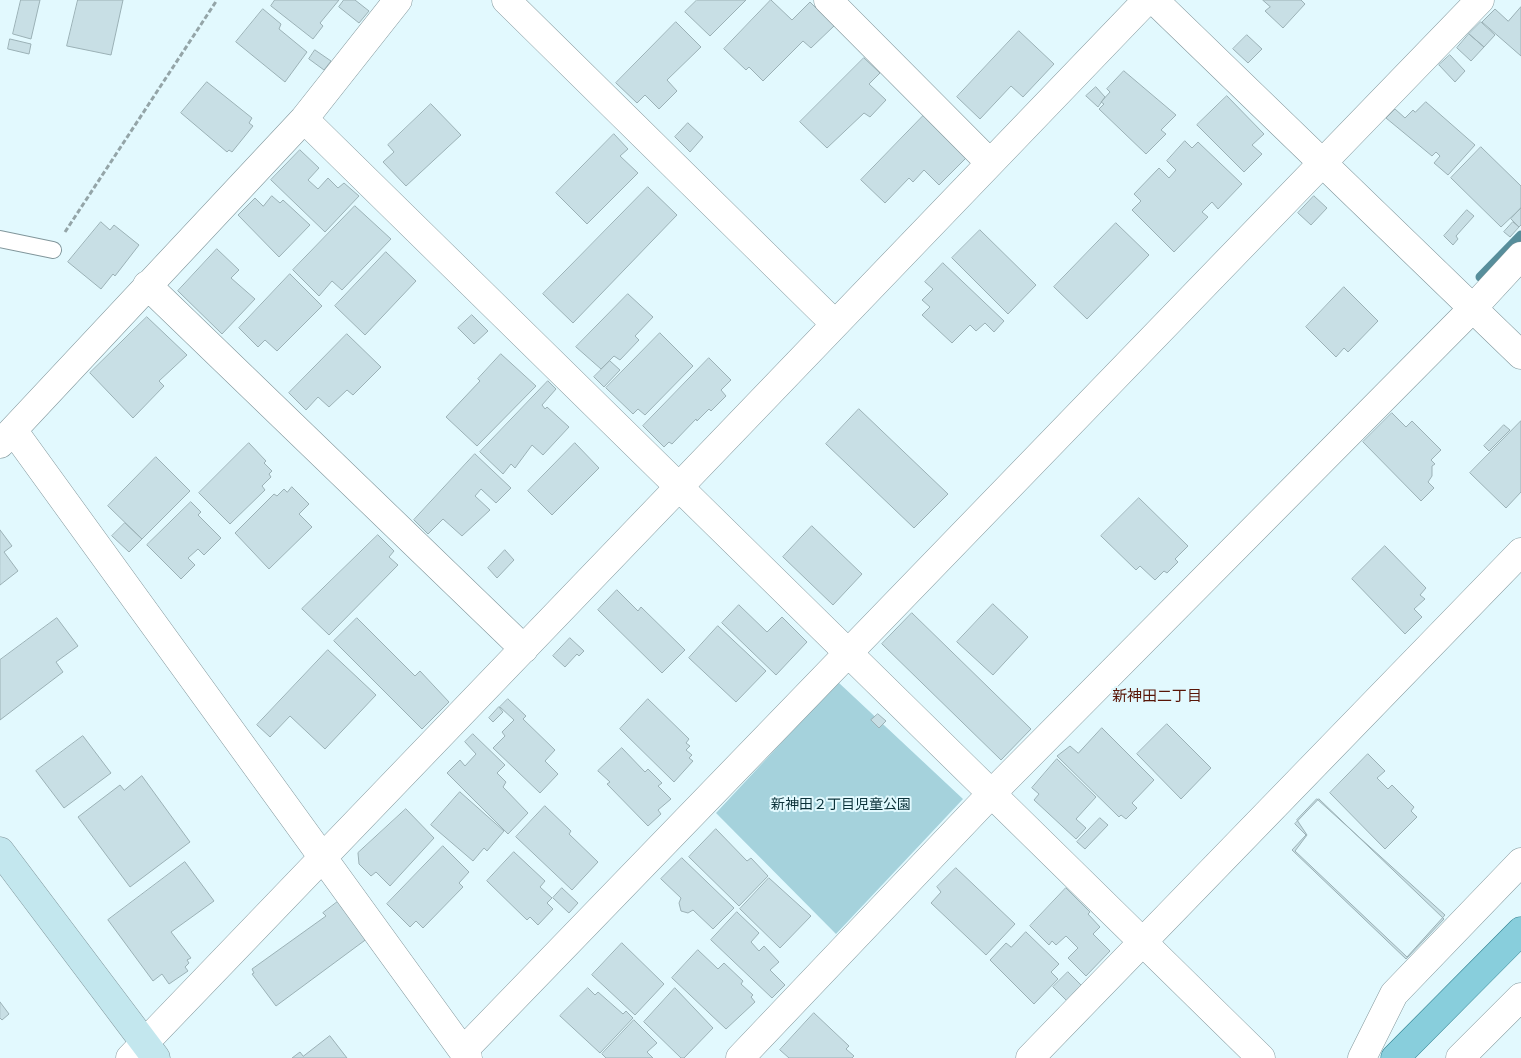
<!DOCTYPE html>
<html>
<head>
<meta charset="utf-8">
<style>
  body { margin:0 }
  canvas { display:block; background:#e2f9fe }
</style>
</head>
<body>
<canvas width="1521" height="1058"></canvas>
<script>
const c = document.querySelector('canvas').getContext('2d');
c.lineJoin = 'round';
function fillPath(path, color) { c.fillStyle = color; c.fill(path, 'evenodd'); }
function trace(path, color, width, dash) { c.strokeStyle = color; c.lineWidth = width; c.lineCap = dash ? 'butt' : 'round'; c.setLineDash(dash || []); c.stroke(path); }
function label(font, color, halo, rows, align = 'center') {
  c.font = font + ' "IBM Plex Sans","Noto Sans JP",sans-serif'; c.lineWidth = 4; c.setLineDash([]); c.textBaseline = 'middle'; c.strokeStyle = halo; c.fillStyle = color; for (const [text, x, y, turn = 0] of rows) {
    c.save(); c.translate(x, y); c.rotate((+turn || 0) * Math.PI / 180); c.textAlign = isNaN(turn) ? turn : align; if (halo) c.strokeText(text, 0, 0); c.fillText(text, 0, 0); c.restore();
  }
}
fillPath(new Path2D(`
  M838,682L963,799L836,934L716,813Z`), '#a5d2dc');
trace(new Path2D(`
  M1480,277L1521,235`), '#578e9b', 9);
const building = new Path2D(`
  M21,0H40L31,39L13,34Z
  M78,0H123L111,55L67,46Z
  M275,0H339L320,23L323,26L313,39L271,6Z
  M344,0H355L369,11L359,23L339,7Z
  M697,0H746L710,36L685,12Z
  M771,0L792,20L810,2L834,26L811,48L803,41L763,81L749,67L746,70L724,49Z
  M1263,0H1301L1305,4L1283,28L1265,11L1270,7Z
  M1521,7V56L1482,22L1495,9L1508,21Z
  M263,9L281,24L279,29L307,52L285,82L236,42Z
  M676,22L701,47L667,80L677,91L659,109L645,95L637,103L616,83Z
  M1481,22L1495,35L1484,47L1469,34Z
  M1019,31L1054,64L1023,97L1011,86L980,119L957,97Z
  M1469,34L1484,47L1471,61L1457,48Z
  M1247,35L1262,49L1248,63L1233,49Z
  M10,39L31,44L29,54L8,49Z
  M315,50L331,61L324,70L309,59Z
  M1450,55L1465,71L1455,82L1439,65Z
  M864,58L880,73L869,84L886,100L870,117L864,113L827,148L800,122Z
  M1124,71L1176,115L1161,130L1166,134L1146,154L1099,109L1104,104L1101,102L1110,92L1107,89Z
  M207,82L252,118L249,123L253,126L232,152L229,150L227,152L181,113Z
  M1096,87L1105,97L1098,107L1086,96Z
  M1227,96L1264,134L1252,145L1262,154L1244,172L1197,125Z
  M1426,102L1475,145L1448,175L1434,163L1440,156L1436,152L1432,156L1386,118L1395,109L1405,118L1413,110L1415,112Z
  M431,104L461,135L406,186L383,162L394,152L388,145Z
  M927,112L966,158L939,185L924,170L913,182L909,178L885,203L861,180Z
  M688,123L703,137L690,152L675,137Z
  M614,134L628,149L620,156L638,173L587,224L556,193Z
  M1185,141L1192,148L1198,142L1242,184L1218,209L1212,202L1202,212L1208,217L1174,252L1132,210L1141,201L1134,194L1159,168L1169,178L1176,170L1167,161Z
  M1481,147L1521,186V208L1501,227L1451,178Z
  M300,150L319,168L308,180L318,189L328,178L338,188L344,183L359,196L325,232L271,180Z
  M648,187L677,215L573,323L543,294Z
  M272,196L280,203L283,200L310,225L279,257L238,215L255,198L263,206Z
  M1314,196L1327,208L1311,225L1298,213Z
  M355,206L391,239L342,290L332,281L319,296L293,270Z
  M1521,208V225L1519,227L1511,219Z
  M1467,210L1474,216L1456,236L1458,239L1453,245L1444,236Z
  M101,222L110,230L114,225L139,245L115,276L113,274L101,289L68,262Z
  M1513,222L1519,227L1510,237L1504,232Z
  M1116,223L1149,255L1087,319L1054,287Z
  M980,230L1036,285L1008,314L952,258Z
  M217,249L239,270L231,278L255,299L222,334L178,291Z
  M386,252L416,281L365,335L335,306Z
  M943,263L1004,321L994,332L985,323L976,331L970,325L952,343L922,315L930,307L922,300L933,289L925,282Z
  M290,274L322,306L277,351L265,340L258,347L239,328Z
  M1344,287L1378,321L1348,352L1344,348L1336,357L1306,327Z
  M628,294L653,317L635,336L639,340L620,360L614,356L601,369L576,347Z
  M472,315L488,331L474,344L458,328Z
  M147,317L187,355L159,381L164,386L133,418L90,373Z
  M660,333L693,366L645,415L638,409L633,414L606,388Z
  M347,334L381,367L353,395L347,390L329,407L318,397L306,410L289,393Z
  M501,354L536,386L477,446L446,417L480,381L478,379Z
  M709,358L731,380L721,390L726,396L711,411L709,409L697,421L696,419L672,444L669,442L664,447L643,426Z
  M610,361L620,370L604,387L594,377Z
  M548,381L556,389L542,405L545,409L547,407L569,427L543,455L532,445L515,468L511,464L503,474L480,452Z
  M859,409L948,494L914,528L826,444Z
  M1392,413L1406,427L1412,421L1441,450L1431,460L1435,464L1432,466V476L1428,482L1434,488L1421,501L1363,442Z
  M1521,421V492L1506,508L1470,473Z
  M1504,425L1510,430L1489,451L1484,446Z
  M249,443L266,461L264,463L272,471L269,474L271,477L262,486L265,490L230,524L199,493Z
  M575,443L599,468L552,515L528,491Z
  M475,454L511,488L496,503L481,489L475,496L490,510L462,536L443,519L428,534L414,520Z
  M156,457L190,491L142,539L108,506Z
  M292,487L309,504L299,514L312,527L269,569L235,533L274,494L277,496L284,489L287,492Z
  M1139,498L1188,546L1175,559L1178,562L1167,573L1164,571L1155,580L1140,566L1136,570L1101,536Z
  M191,502L201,512L198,515L221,538L204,555L198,549L188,558L195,565L181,579L147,545Z
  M125,523L142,539L129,552L112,536Z
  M812,526L862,574L833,605L783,557Z
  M0,530L12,546L4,552L18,571L0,585Z
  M378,535L394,551L389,557L398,565L329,635L302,609Z
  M1385,546L1426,588L1420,595L1425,599L1414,609L1422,617L1405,634L1352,579Z
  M505,550L514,560L497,578L488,568Z
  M617,590L638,611L641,607L685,650L662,673L598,610Z
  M993,604L1028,637L993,675L957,642Z
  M739,605L767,632L782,617L807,642L776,675L722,623Z
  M912,613L1031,729L1001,760L882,644Z
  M57,618L78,646L56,662L63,672L0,720V660Z
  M357,618L415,676L420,671L449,702L422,729L334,641Z
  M718,626L766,671L736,702L689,658Z
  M570,638L584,651L579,656L577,654L565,667L553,656Z
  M328,650L376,695L325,749L290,716L270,737L257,725Z
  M508,699L526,716L523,719L555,750L545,761L558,774L540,793L493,748L505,736L502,732L514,720L500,707Z
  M648,699L689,739L686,743L690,746L686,750L692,755L689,758L693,761L674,782L620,729Z
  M499,707L503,712L493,722L489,718Z
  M878,714L886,721L879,728L871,720Z
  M1167,724L1211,768L1181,799L1137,754Z
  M1102,728L1154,780L1132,803L1137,808L1126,819L1121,815L1119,817L1057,756L1070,746L1078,753Z
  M473,734L505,765L497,773L506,782L503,787L528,813L508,834L447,773L460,760L465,766L476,754L465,742Z
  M83,736L111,773L64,808L36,771Z
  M622,748L645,772L648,769L662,783L658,786L671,799L658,810L661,814L648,826L607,784L610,782L598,771Z
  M1368,754L1385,771L1377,778L1388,789L1392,785L1414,807L1411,811L1417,817L1385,849L1330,793Z
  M1057,759L1096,797L1076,819L1086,828L1076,839L1034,800L1039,794L1032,788Z
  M142,776L190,842L130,887L78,817L120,785L124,790Z
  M460,792L504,831L487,851L484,848L473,861L431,825Z
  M1317,799L1445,915L1407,957L1295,851L1307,835L1297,820Z
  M1319,799L1444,919L1406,959L1292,850L1306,835L1295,824Z
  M545,806L571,831L569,834L598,862L572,890L516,837Z
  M406,809L434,838L390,886L376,872L371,876L359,864L358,853Z
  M1100,818L1108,825L1085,849L1077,842Z
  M716,829L747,861L751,858L768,876L739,906L689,857Z
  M443,846L469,872L459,883L463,887L423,928L416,921L410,927L387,904Z
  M514,852L545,881L540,887L552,898L547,903L553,909L538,925L530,917L527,920L487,881Z
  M682,858L734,908L713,929L693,910L688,913L681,911L679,903L681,898L661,879Z
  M185,862L214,901L171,932L191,958L187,960L189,963L185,967L188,971L169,984L162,974L153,981L108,920Z
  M956,868L1015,924L986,955L931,903L941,892L937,887Z
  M769,878L811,916L780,948L740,909Z
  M562,888L578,903L569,913L553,898Z
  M1066,888L1090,912L1088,914L1100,927L1093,934L1110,951L1086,976L1068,958L1078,948L1066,936L1056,945L1052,941L1049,945L1030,926Z
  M340,900L368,938L276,1006L252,974L254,973L252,969L326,916L323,913Z
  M737,912L759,933L751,942L759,951L764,946L779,962L770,970L785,985L772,998L711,940Z
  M1026,932L1059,964L1051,972L1058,979L1034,1004L990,960L1006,943L1011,947Z
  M622,943L664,984L635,1015L592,975Z
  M698,950L718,969L724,963L743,981L741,984L753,995L751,997L755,1002L726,1029L672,978Z
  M1068,972L1082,986L1067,1001L1053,987Z
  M588,988L595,995L598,992L623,1014L626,1011L633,1018L600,1053L560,1016Z
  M675,988L713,1028L684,1058H681L644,1022Z
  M0,1002L9,1014L2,1020L0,1018Z
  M814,1013L849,1046L846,1049L854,1056L852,1058H789L780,1050Z
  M634,1020L657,1043L647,1052L653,1058H606L602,1054Z
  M330,1036L347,1058H292L300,1052L303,1056Z`);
fillPath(building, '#c8dfe5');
trace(building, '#9bb1b6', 1);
const lane = new Path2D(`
  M0,239L53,250`);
const street = new Path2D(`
  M506,0L835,324
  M828,0L990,163
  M1154,0L1521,355
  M304,119L1261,1058
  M147,285L524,649
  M13,430L468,1058
  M0,444L304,119L398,0
  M463,1051L1480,0
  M130,1058L1147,0
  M740,1058L992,793L1472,309L1521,256
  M1030,1058L1521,552
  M1362,1058L1394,994L1521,862
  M1460,1058L1521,997`);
const secondary = new Path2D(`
  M0,851L156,1058`);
const primary = new Path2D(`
  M1395,1058L1521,931`);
trace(lane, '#81969b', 18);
trace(street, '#81969b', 29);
trace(secondary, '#81969b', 29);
trace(primary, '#328291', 29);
trace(new Path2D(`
  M65,232L217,0`), '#94a5a8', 3, [5, 2.5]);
trace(lane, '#fff', 16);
trace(street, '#fff', 28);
trace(secondary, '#c3e7ee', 28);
trace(primary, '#88cedc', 28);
label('14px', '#0b3139', '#e2f9fe', [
  ["新神田２丁目児童公園",841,805]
]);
label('15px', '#581507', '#e2f9fe', [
  ["新神田二丁目",1157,697]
]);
</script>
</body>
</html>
